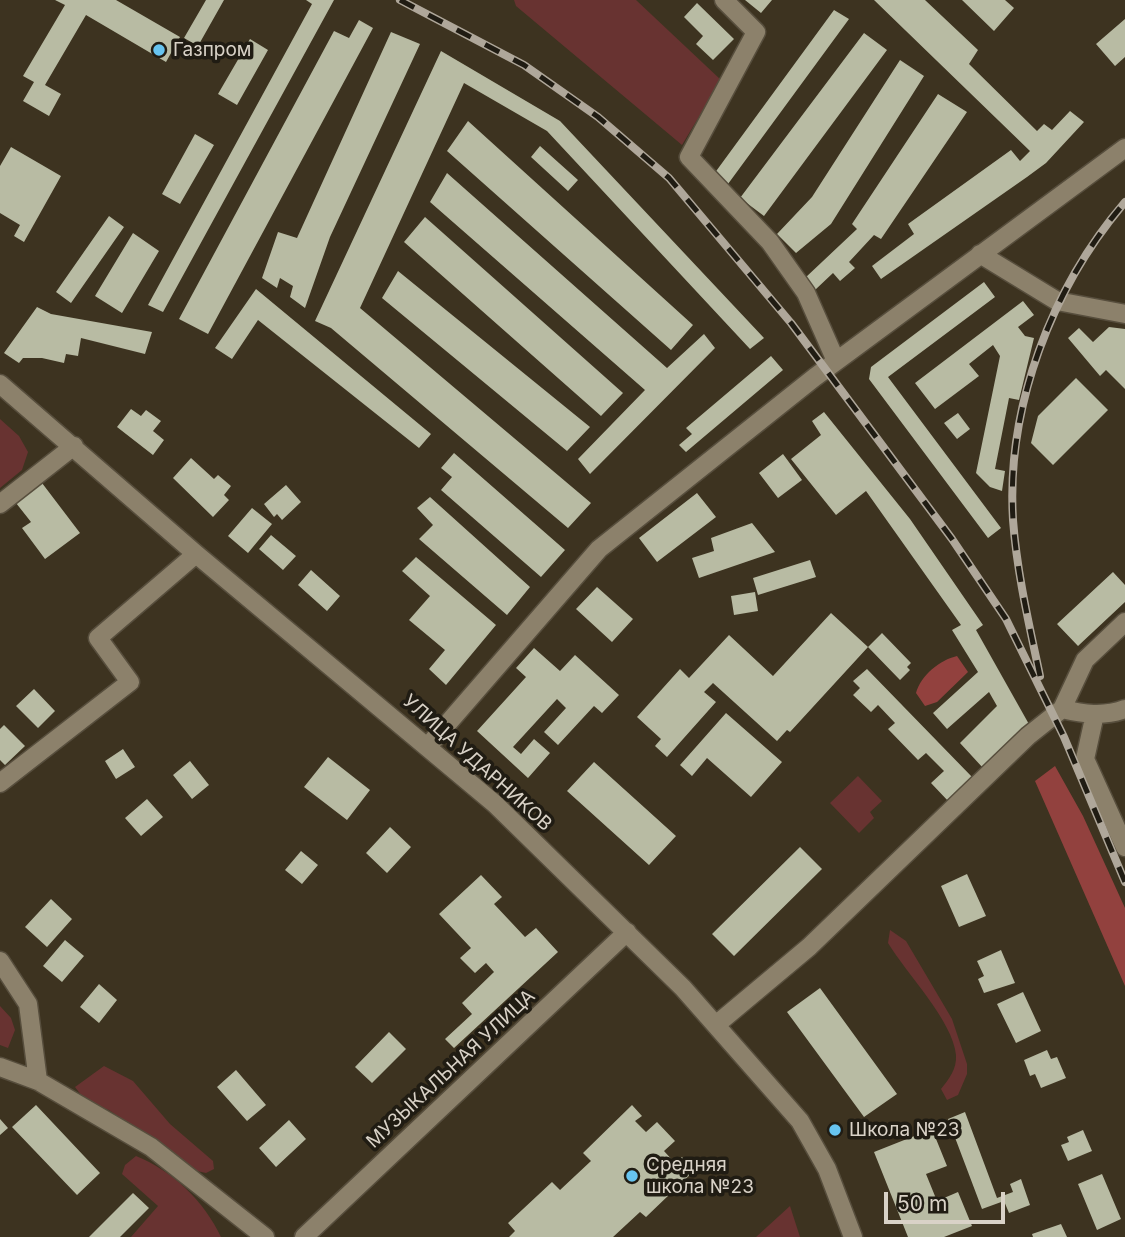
<!DOCTYPE html>
<html>
<head>
<meta charset="utf-8">
<style>
  body { margin:0 }
  #map { position:relative; width:1125px; height:1237px; overflow:hidden; background:#3d3320; font-family:Inter,sans-serif }
  canvas { display:block }
  .scale { position:absolute; left:884px; top:1192px; width:121px; height:32px; box-sizing:border-box; border:4px solid #d9d2c7; border-top:0; padding-left:9px; font-size:21px; line-height:24px; white-space:nowrap; color:#d9d2c7; -webkit-text-stroke:5px #201c13; paint-order:stroke }
</style>
</head>
<body>
<div id="map">
<canvas width="1125" height="1237"></canvas>
<div class="scale">50 m</div>
</div>
<script>
const c = document.querySelector('canvas').getContext('2d');
c.lineJoin = 'round';
function fillPath(path, color) { c.fillStyle = color; c.fill(path, 'evenodd'); }
function trace(path, color, width, dash) { c.strokeStyle = color; c.lineWidth = width; c.lineCap = dash ? 'butt' : 'round'; c.setLineDash(dash || []); c.stroke(path); }
function label(font, color, halo, rows, align = 'center') {
  c.font = font + ' Inter,sans-serif'; c.lineWidth = 7; c.setLineDash([]); c.textBaseline = 'middle'; c.strokeStyle = halo; c.fillStyle = color; for (const [text, x, y, turn = 0] of rows) {
    c.save(); c.translate(x, y); c.rotate((+turn || 0) * Math.PI / 180); c.textAlign = isNaN(turn) ? turn : align; if (halo) c.strokeText(text, 0, 0); c.fillText(text, 0, 0); c.restore();
  }
}
fillPath(new Path2D(`
  M514,0H636L721,80L682,145L516,6Z
  M0,419L19,436L28,452L22,470L0,488Z
  M858,776L882,801L870,812L874,818L859,833L830,803Z
  M890,930L906,941L952,1019L967,1064V1074L958,1095L947,1100L941,1089C949,1079 957,1069 956,1055C953,1021 906,973 888,943Z
  M0,1006L11,1018L15,1030L8,1048L0,1045Z
  M104,1066L133,1081L170,1124L213,1161L214,1169L206,1173L192,1170L109,1110L88,1104L75,1087Z
  M136,1156C173,1171 204,1201 221,1237H131L158,1206L122,1174L125,1165Z
  M790,1206L800,1237H756Z`), '#683331');
fillPath(new Path2D(`
  M957,656L968,672L937,702L925,706L916,693C921,675 940,660 957,656Z
  M1055,766L1083,816L1125,908V986L1035,781Z`), '#92413e');
fillPath(new Path2D(`
  M55,0H116L180,37L166,62L86,15L45,85L61,94L49,116L23,101L34,82L23,76L65,5Z
  M206,0H224L198,46L184,38Z
  M306,0H334L163,312L148,305L312,4Z
  M745,0H772L761,13Z
  M874,0H925L978,50L969,64L1037,131L1044,124L1052,130L1070,111L1084,122L1046,163L1027,177L881,279L872,266L914,234L908,224L1011,150L1020,161L1030,151Z
  M962,0H1005L1014,8L994,31Z
  M697,3L734,39L713,60L696,44L703,36L684,17Z
  M834,10L849,19L728,184L714,174Z
  M1125,19V57L1115,66L1096,44Z
  M359,20L373,28L208,334L179,319L334,31L349,38Z
  M391,32L420,44L330,237L305,308L290,297L293,286L280,278L277,288L262,278L278,232L297,238Z
  M864,33L887,50L764,216L740,198Z
  M250,39L268,50L237,105L218,94Z
  M441,51L560,121L764,338L750,349L547,131L464,83L360,308L591,503L568,528L331,328L315,321Z
  M900,60L924,76L831,224L796,253L777,234L812,197Z
  M938,94L967,112L881,239L874,235L849,262L855,268L840,281L833,273L815,290L805,278L857,229L852,224Z
  M468,121L693,325L671,350L447,151Z
  M195,134L214,145L180,204L162,194Z
  M540,146L578,180L568,191L531,157Z
  M11,147L61,176L24,242L14,236L20,225L0,213V166Z
  M447,173L667,368L704,334L715,348L590,474L578,459L645,390L430,202Z
  M109,216L124,227L71,303L56,292Z
  M425,217L623,393L601,416L404,242Z
  M133,233L159,251L122,313L95,296Z
  M398,271L590,427L567,451L382,298Z
  M984,282L995,297L888,377L1001,528L988,538L869,379L871,367Z
  M256,289L431,434L419,448L258,320L232,359L215,348Z
  M1023,301L1034,315L1018,327L1025,336L1034,338L1019,400L1009,398L995,469L1005,471L1002,491L990,487L976,473L1000,356L993,345L969,364L979,376L935,409L915,383Z
  M37,307L51,314L152,332L145,354L81,338L78,356L66,354L64,363L42,358H23L19,363L4,353Z
  M1109,327L1125,329V389L1106,370L1100,376L1068,338L1079,328L1093,342Z
  M771,356L783,370L686,452L679,445L692,434L686,428Z
  M1076,378L1108,410L1053,465L1031,443L1038,416Z
  M131,409L141,416L146,410L161,421L153,431L164,440L153,455L117,427Z
  M824,412L910,519L983,625L976,630L1030,726L983,768L960,743L997,706L989,692L947,729L933,713L978,672L952,630L961,625L866,491L836,515L791,459L821,435L812,421Z
  M958,413L970,429L957,439L944,423Z
  M454,453L565,550L541,577L441,490L452,477L441,468Z
  M783,454L802,480L778,498L759,473Z
  M191,458L214,479L218,475L231,486L224,495L229,500L213,517L173,478Z
  M42,483L80,533L45,559L22,528L31,522L16,503Z
  M286,485L301,502L282,520L277,514L274,517L264,504Z
  M697,493L716,517L657,562L639,538Z
  M430,497L530,587L507,615L419,539L433,525L417,508Z
  M252,508L272,524L248,553L228,536Z
  M752,523L775,552L699,578L692,558L714,551L711,538Z
  M271,535L296,556L283,570L259,549Z
  M416,557L496,625L446,685L429,669L445,650L409,620L430,596L402,571Z
  M810,560L816,577L758,595L753,578Z
  M311,570L340,596L327,611L298,585Z
  M1113,572L1125,585V602L1078,646L1057,624Z
  M597,587L633,619L612,642L576,609Z
  M755,592L758,611L734,615L731,596Z
  M831,613L868,647L790,732L787,730L777,741L713,683L704,692L716,702L667,757L655,746L661,739L637,717L680,669L689,678L729,635L773,676Z
  M882,633L911,663L907,667L910,670L900,680L868,647Z
  M534,648L560,671L575,655L619,695L602,713L594,706L558,745L544,732L566,708L557,699L513,747L521,754L534,739L550,753L528,778L477,731L526,677L516,668Z
  M867,669L973,778L949,802L931,783L944,771L926,753L918,760L888,729L895,723L878,705L871,712L853,695L860,688L853,681Z
  M34,689L55,711L38,728L16,706Z
  M726,713L782,762L751,797L707,758L692,776L680,765Z
  M4,725L25,746L5,765L0,760V729Z
  M123,749L135,767L116,779L105,761Z
  M328,757L370,790L347,820L304,787Z
  M190,761L209,785L192,799L173,775Z
  M594,762L676,836L649,865L567,791Z
  M147,799L163,817L141,836L125,818Z
  M390,827L411,847L387,873L366,853Z
  M800,847L822,869L734,956L712,934Z
  M301,851L318,865L302,884L285,870Z
  M967,874L986,916L959,927L941,886Z
  M481,875L502,897L494,904L525,937L536,928L558,952L454,1048L445,1039L472,1014L462,1003L494,972L486,963L475,973L460,958L471,948L439,914Z
  M51,899L72,919L47,947L25,927Z
  M65,940L84,956L62,982L43,966Z
  M1001,950L1015,983L984,993L978,979L984,976L977,961Z
  M99,984L117,1000L99,1023L80,1007Z
  M820,988L897,1094L864,1117L787,1012Z
  M1023,992L1041,1031L1016,1043L997,1004Z
  M389,1032L406,1049L372,1083L355,1067Z
  M1047,1050L1051,1059L1057,1057L1066,1078L1041,1088L1035,1074L1030,1076L1024,1060Z
  M236,1070L266,1105L247,1121L217,1087Z
  M36,1105L100,1173L77,1195L12,1127Z
  M632,1105L642,1116L635,1121L646,1132L657,1122L675,1141L664,1151L675,1163L682,1157L695,1170L646,1217L640,1212L613,1237H509L515,1231L508,1223L552,1182L560,1190L591,1161L583,1153Z
  M965,1112L997,1198L1013,1192L1010,1184L1021,1179L1030,1205L1009,1213L1004,1201L982,1209L948,1119Z
  M0,1119L8,1128L0,1135Z
  M289,1120L306,1139L276,1167L259,1148Z
  M932,1129L947,1166L926,1174L937,1201L958,1192L972,1226L944,1237H908L874,1152Z
  M1083,1130L1092,1151L1068,1161L1061,1145L1069,1142L1067,1137Z
  M1102,1174L1121,1219L1097,1230L1078,1184Z
  M133,1193L149,1208L120,1237H89Z
  M1061,1224L1067,1237H1033L1032,1234Z`), '#b8bba3');
const minor = new Path2D(`
  M724,0L756,32L689,157L770,242L806,293L836,361
  M980,254L1057,301L1125,314
  M0,384L196,554L495,804L683,988L800,1121L827,1169L853,1237
  M0,504L74,446
  M1062,709C1083,714 1104,717 1125,709
  M1095,714L1085,759L1125,847
  M429,745L599,549L815,377L1125,148
  M0,783L130,682L98,638L196,554
  M0,961L28,1004L38,1081
  M717,1024L809,947L1028,736L1062,709L1085,660L1125,622
  M0,1067L38,1081L151,1147L265,1237
  M304,1237L627,932`);
trace(minor, '#574e3d', 21);
trace(minor, '#8c816b', 18);
const rail = new Path2D(`
  M400,0L524,65L598,117L669,178L791,323L952,539L1006,619L1064,737L1125,882
  M1040,676C1029,624 1017,573 1013,520C1006,407 1052,287 1125,202`);
trace(rail, '#afa79a', 8);
trace(rail, '#201c13', 5, [16]);
for (const [x, y, r, color] of [
  [159,50,7,"#67c4f0"],
  [835,1130,7,"#67c4f0"],
  [632,1176,7,"#67c4f0"]
]) { const dot = new Path2D(); dot.arc(x, y, r, 0, 2 * Math.PI); c.fillStyle = color; c.fill(dot); trace(dot, '#201c13', 2.5); }
label('19px', '#d9d2c7', '#201c13', [
  ["Газпром",173,50],
  ["Школа №23",849,1130],
  ["Средняя",646,1165],
  ["школа №23",646,1187]
], 'left');
label('19px', '#d9d2c7', '#201c13', [
  ["УЛИЦА УДАРНИКОВ",477,763,42],
  ["МУЗЫКАЛЬНАЯ УЛИЦА",451,1069,-43]
]);
</script>
</body>
</html>
